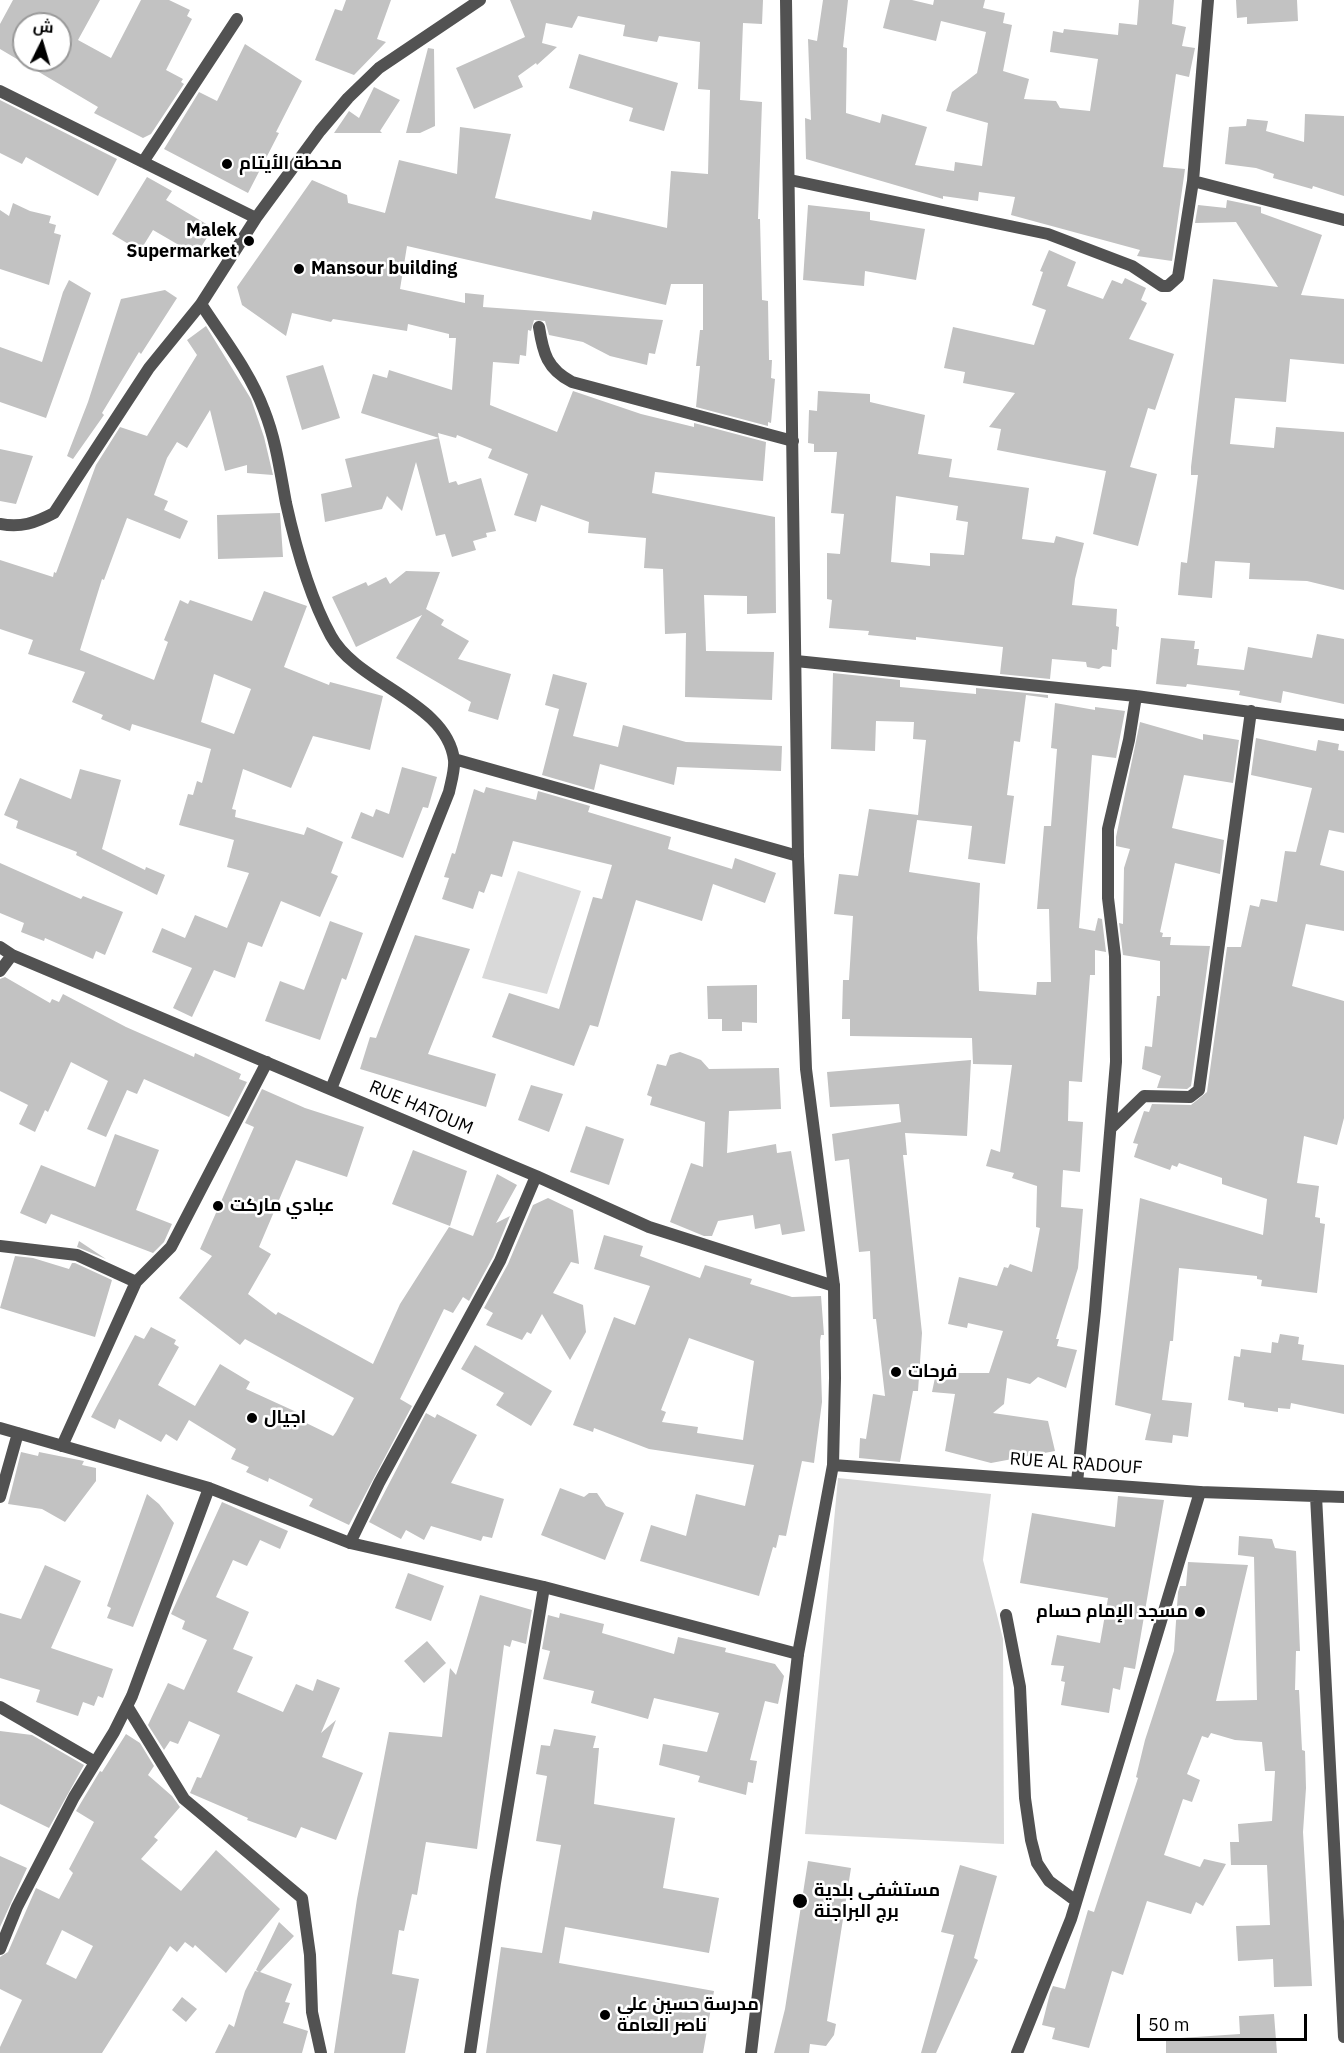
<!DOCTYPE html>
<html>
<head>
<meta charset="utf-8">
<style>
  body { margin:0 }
  #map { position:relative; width:1344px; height:2053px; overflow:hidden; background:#fff; font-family:"IBM Plex Sans",Cairo,sans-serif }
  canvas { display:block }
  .north { position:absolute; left:12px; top:12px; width:60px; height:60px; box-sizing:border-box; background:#fff; border:2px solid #999; border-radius:50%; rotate:5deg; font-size:16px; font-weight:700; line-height:24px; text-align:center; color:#000 }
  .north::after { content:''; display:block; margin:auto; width:21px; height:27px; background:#000; clip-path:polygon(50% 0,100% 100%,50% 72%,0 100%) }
  .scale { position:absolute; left:1137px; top:2014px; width:170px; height:27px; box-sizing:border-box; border:3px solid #000; border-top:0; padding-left:8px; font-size:18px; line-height:21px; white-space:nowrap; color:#000; -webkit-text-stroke:4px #fff; paint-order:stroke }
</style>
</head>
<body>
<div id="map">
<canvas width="1344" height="2053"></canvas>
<div class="north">ش</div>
<div class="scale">50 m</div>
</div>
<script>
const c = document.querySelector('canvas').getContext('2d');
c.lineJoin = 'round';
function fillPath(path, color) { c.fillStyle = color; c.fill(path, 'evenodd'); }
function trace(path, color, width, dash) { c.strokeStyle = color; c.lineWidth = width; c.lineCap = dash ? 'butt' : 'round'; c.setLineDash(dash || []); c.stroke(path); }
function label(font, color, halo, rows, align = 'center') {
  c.font = font + ' "IBM Plex Sans",Cairo,sans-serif'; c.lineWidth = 5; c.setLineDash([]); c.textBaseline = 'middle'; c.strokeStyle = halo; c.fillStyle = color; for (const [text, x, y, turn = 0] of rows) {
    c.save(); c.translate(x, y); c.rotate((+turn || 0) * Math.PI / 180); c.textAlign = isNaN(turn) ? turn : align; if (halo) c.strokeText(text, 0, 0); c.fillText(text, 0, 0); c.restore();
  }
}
fillPath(new Path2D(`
  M518,871L581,891L547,994L482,978Z
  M838,1478L991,1494L983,1560L1003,1639L1004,1844L805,1834Z`), '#d9d9d9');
fillPath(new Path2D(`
  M13,0H100L78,40L111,58L141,0H169L190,10L187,16L192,19L166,70L183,79L181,82L184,84L151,134L143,138L94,113L98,107L0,49V24ZM24,24H60V60H24Z
  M346,0H391L377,39L386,42L354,75L315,60L335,9L342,11Z
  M510,0H763L762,24L743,23L740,100L762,102L758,219H760L762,300L768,301L769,360H772L771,378L775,379L771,423L768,422V426L696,407L700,366H696L700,330H703V284H671L666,305L407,246L400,289L465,303V293L484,295L483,307L663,320L655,354L649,353L647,365L610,356L583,342L549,335L545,321L534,320L531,331L528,330L526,356L520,355L519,364L493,362L490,405L557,432L573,391L641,414L694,427V423L766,442L763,481L655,472L652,493L775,517L776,613L747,614V596L704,595L706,651L774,652L772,700L685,697L686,633L665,634L663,569L644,568L646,538L588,533L589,522L541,505L536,522L514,515L528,474L488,458L492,449L457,435L456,438L438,433L439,438L361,413L373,374L387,378L389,370L452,390L456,338H449V334L408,324L407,331L333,319L331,322L292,313L286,336L242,305L237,287L312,180L347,195L348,203L385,213L399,160L457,174L460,127L511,134L495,198L591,220L593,211L667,228L671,171L708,174L710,90L698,89L700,42L659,36L657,42L623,36L625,25L578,16L572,28L546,23L542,43L557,47L537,65L536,63L518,76L523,87L474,109L456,68L525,37Z
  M823,0H848L843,47L847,48L846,113L880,123L882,114L927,127L915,165L954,171L955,162L982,166L988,123L946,111L952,92L977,73L986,32L941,21L936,41L883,28L890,0H912L933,5L934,0H985L983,8L1005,13L1003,23L1012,25L1003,71L1029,79L1024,99L1056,101L1060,108L1090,111L1098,59L1050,52L1053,31L1063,33L1064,29L1118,35L1119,23L1137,25L1139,0H1174L1172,24L1186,27L1182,46L1195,48L1189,77L1176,74L1163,167L1185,169L1172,261L1137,256L1140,250L1011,215L1015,197L979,192L978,201L943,196V199L806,159L805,118L811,120L808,39L817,41Z
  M1236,0H1297L1298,21L1247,24V17L1237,18Z
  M245,44L302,81L276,132L279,133L248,193L164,149L199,92L217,101Z
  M428,48L434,49L435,126L420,133H406Z
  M579,54L678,83L664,131L629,121L633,108L569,88Z
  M374,87L400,100L380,131L382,133H334L349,111L359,118Z
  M0,100L117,159L98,196L26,157L22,164L0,153Z
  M1305,114L1344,116V196L1313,186L1312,189L1273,178L1274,174L1256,168L1225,164L1229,127L1246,126L1247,119L1268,121L1266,131L1304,142Z
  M147,177L172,191L166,200L213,228L196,255L153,230L140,251L112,234Z
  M1227,200L1261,207V213L1322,235L1301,295L1344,299V364L1290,359L1286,402L1235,398L1230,444L1274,448L1276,427L1344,432V590L1307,581L1249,579L1250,563L1215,561L1212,598L1178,595L1181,562L1187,563L1198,475H1191V467L1213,279L1278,287L1236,222L1195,223L1198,205L1226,208Z
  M13,203L30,211L51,216L49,223L56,225L54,233L61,235L49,285L0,269V210L9,216Z
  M808,205L870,212V220L925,229L916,280L865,271L864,286L803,280Z
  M1049,250L1076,262L1067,286L1103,299L1112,280L1122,284L1125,278L1146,288L1141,300L1147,303L1129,339L1174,354L1155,410L1148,408L1130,467L1157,474L1138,546L1093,534L1106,471L997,450L1001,429L989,427L1015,393L963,383L965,372L944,368L953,327L1034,345L1046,310L1032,305L1043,272L1040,271Z
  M69,280L91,293L46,418L0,402V347L42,362L63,292Z
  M165,290L177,298L141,354L139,352L102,413L104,415L73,459L67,456L88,402L121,299Z
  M206,326L251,399L264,437L273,475L247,473V465L225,471L210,410L187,448L177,442L167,458L154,495L168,501L164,510L188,521L180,539L127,518L104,580L102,579L80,650L154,680L168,642L164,640L180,600L188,604L190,600L252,621L264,591L307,606L284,667L329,685L330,682L383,696L370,750L313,736L291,788L243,769L232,809L236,810L235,817L304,835L307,827L343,842L331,873L338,876L320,917L281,901L262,947L248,942L235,978L214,970L192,1017L173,1008L192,968L152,952L162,928L185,938L195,915L227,928L249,873L227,867L234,840L179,825L188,794L193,795L197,781L202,783L211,749L132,724L130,731L101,719L103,715L72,702L85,672L28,654L33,640L0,629V560L53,577L54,572L56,573L96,465L120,427L147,436L197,355L187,340ZM214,674L251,689L234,734L201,722Z
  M323,365L340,418L302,430L286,376Z
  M818,391L870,394V402L925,415L918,454L952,459L949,477L1029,488L1022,539L1054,543L1056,536L1084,543L1075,579L1072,605L1117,609L1116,626L1119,627L1117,650L1112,649L1111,667L1103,666L1099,669L1087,667L1086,662L1052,659L1050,679L1000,674L1003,647L916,637V640L868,635L869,631L829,628L832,600L827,599V553L840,554L844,514L831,513L837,452H814V444L808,443L809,410L817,411ZM896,496L958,506L956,520L968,522L964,555L930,553V566L891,562Z
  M439,438L449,483L456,481L458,485L481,478L496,531L486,533L487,537L473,541L476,550L452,557L445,534L436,536L416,462L402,511L387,496L382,509L325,522L321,494L352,487L345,459Z
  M0,449L33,456L16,504L0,501Z
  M280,513L283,557L218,559L217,515Z
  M406,571L440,572L426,609L444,620L441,625L469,641L458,659L511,674L498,720L468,711L471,702L396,658L422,615L356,647L332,597L366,582L368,586L386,577L390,584Z
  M1317,634L1344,639V704L1283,691L1281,703L1239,695L1240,691L1187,684L1186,687L1156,684L1161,638L1195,641L1194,649H1199L1197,665L1244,670L1248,647L1312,658Z
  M833,673L900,680V687L976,694V688L1048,695V698L1026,695L1020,742L1014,741L1007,795L1014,796L1005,864L968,859L972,826L917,820L909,872L980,883L977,938L979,991L1036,995L1037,982H1051L1049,909H1037L1044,826H1051L1057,749L1051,748L1055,703L1095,710V707L1125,711L1116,758L1092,755L1079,928L1095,931L1098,918L1102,919L1106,952L1095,950V975H1090L1082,1082L1069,1081L1068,1121L1083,1122L1080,1172L1063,1170L1061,1207L1083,1209L1078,1268L1056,1339H1059L1057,1346L1077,1350L1066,1388L1038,1377L1030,1384L1007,1378L1004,1404L993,1413L1048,1421L1055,1451L991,1463L945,1451L955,1394L932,1392L936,1373H989L1003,1331L968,1323L967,1328L948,1324L959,1277L997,1286L1004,1267L1008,1268L1010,1264L1032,1272L1040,1228L1036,1227L1037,1186L1012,1178L1014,1173L986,1166L991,1149L1000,1152L1012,1065L973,1064L972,1038L850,1036V1019H842L843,980H849L853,916L834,914L839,874L858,876L869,809L918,815L926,740L913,739L914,722L876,721L875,751L831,749Z
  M553,674L587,683L573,736L618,747L623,725L686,742L782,746L781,771L677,767L674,785L600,764L594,790L542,775L559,709L545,705Z
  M1140,722L1203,740V734L1239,740L1233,783L1184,775L1172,828L1224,840L1220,874L1175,863L1160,932L1163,933L1162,937H1171L1170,945L1210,946L1191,1086L1187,1089L1157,1088L1161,1076L1142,1069L1145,1046L1152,1047L1157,996H1160V961L1123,955L1119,923L1123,924L1124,868L1130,849L1116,846V837Z
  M1256,738L1316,751L1318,740L1339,744L1338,750L1344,751V833L1329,830L1320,865L1344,871V931L1306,924L1292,986L1344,1001V1118L1337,1145L1304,1136L1297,1183L1319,1186L1315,1217L1320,1218V1223L1325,1224L1317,1293L1261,1286L1262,1280L1257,1279V1276L1179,1268L1173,1341H1170L1162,1400L1192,1403L1188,1437L1173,1435L1172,1443L1145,1440L1151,1414L1115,1405L1140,1198L1263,1235L1267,1199L1222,1184V1178L1179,1163L1177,1167L1172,1165L1170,1170L1134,1157L1138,1144L1133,1143L1144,1111L1149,1112L1152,1104L1191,1105L1207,1092L1227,947H1241L1250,905L1259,907L1261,899L1277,902L1285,851L1296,852L1312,788L1251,775Z
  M402,767L437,777L428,808L423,807L403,858L351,838L361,812L373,817L376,809L389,814Z
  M80,769L121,780L102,849L145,870L146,867L165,875L157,895L76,855L77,852L16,828L18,821L4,815L20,778L71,799Z
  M486,787L536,800L538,791L590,806L588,812L671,837L668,849L732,869L735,858L776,873L765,903L713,884L702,921L636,900L598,1027L590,1025L574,1066L492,1037L509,993L559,1009L593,897L602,899L612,865L513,841L502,877L491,874L484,893L479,891L473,909L442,899L449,878L444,877L452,853L455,854L474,789L484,793Z
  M0,863L81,899L83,896L123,912L105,955L96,951L93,959L45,938L44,941L21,932L24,923L0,913Z
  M330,921L363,933L346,980L342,978L320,1040L265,1021L280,981L304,990Z
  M415,935L470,949L428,1054L496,1074L486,1107L360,1069L370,1037L376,1038Z
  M5,977L50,1003L52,999L59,1002L63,994L126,1027L194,1057L195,1053L241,1074L239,1079L247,1082L229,1117L144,1079L137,1094L127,1090L106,1137L87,1129L108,1081L71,1062L48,1112L45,1110L35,1132L19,1124L28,1105L0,1091V979Z
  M757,985V1023L742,1022V1031H722V1019H708L707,986Z
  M680,1052L701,1060L709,1069L779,1068L781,1109L729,1111L727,1153L776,1144L777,1153L791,1151L805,1231L782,1235L780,1224L755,1229L753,1215L718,1221L712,1236H704L670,1222L691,1163L703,1167L705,1122L650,1105L652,1097L647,1095L657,1064L666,1066L670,1055Z
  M971,1060L967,1136L905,1133L907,1155H903L922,1333L918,1391H913L900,1462L859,1458L860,1438L866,1439L873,1394L885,1396L876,1319H873L870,1251L859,1252L849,1159L835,1161L832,1134L901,1122L899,1104L830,1107L827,1072Z
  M531,1085L563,1094L549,1132L518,1120Z
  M262,1089L305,1108L364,1127L347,1177L296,1160L259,1247L271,1254L248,1294L276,1315L278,1312L373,1364L400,1304L449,1227L473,1236L497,1174L517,1185L496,1223L510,1216L493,1257L469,1301L463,1297L453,1313L444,1309L400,1399L412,1406L349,1525L309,1506L313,1499L269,1478L268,1482L246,1472L249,1467L231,1459L236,1449L189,1420L177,1441L166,1434L161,1442L119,1419L115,1429L91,1417L135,1335L144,1339L151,1327L176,1340L174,1344L179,1347L158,1385L195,1406L220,1364L250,1382L246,1389L303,1415L300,1420L333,1436L336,1432L354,1398L245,1339L240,1345L179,1298L212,1256L200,1249L254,1127L245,1123Z
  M586,1126L624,1139L609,1185L570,1172Z
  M115,1134L159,1150L136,1210L172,1224L164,1242L153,1253L51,1214L46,1224L20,1213L41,1165L95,1187Z
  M413,1150L467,1171L450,1226L392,1204Z
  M548,1198L573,1210L579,1264L571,1262L553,1293L583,1305L586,1332L570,1360L542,1314L531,1334L527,1332L522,1340L486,1325L493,1313L484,1308L508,1264L533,1205Z
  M604,1235L643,1246L640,1256L700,1278L705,1265L752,1279L750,1284L792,1297L821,1296L824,1335H821L820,1341L822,1402L814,1463L802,1461L786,1536L779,1535L776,1548L773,1547L759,1596L640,1561L651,1525L686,1536L696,1494L745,1506L754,1465L649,1449L594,1428L593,1432L573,1425L614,1317L635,1325L650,1286L594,1269ZM689,1338L754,1361L743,1440L697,1433L698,1427L662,1422L666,1412L661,1410Z
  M79,1241L106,1259L77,1247Z
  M15,1256L33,1258L69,1269L72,1263H75L112,1280L95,1337L0,1308Z
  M1280,1334L1299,1337L1298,1344L1304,1345L1302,1360L1344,1365V1414L1291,1403L1290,1409L1278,1408V1412L1244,1407V1403L1228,1400L1234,1356L1240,1357L1241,1349L1271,1353L1272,1342L1278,1343Z
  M475,1345L552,1391L531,1426L496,1405L504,1393L461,1369Z
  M426,1413L435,1418L437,1414L477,1435L451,1483L504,1499L492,1538L483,1536L481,1541L431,1526L424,1540L406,1530L401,1539L369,1522Z
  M21,1452L38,1456L39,1452L84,1461L82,1465L96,1468V1481L65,1522L42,1509L8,1504Z
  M560,1488L584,1497L589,1493H597L606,1506L624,1513L605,1560L541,1535Z
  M147,1494L159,1504L174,1523L133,1627L107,1618L111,1608L107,1606Z
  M1118,1496L1164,1500L1135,1669L1124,1667L1120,1690L1113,1688L1109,1713L1061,1705L1065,1682L1061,1681L1064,1666L1051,1665L1057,1635L1100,1643L1108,1598L1020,1583L1032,1513L1115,1527Z
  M222,1502L288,1531L280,1549L260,1540L247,1566L233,1560L216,1597L249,1612L233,1649L253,1657L237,1692L283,1712L296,1684L313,1691L317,1679L340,1688L321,1733L336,1720L322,1757L363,1773L336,1840L301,1827L296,1838L247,1820L248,1818L190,1793L197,1777L201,1778L220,1735L189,1721L178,1744L170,1741L164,1750L148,1725L168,1683L184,1690L207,1640L182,1629L185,1621L171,1614Z
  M1239,1536L1272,1539L1275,1548L1296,1551L1300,1651H1296L1295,1690H1299L1302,1750L1305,1751L1306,1788L1303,1832L1312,1986L1274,1987L1273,1959L1238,1961L1236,1926L1270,1925L1267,1865H1231L1230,1842H1239L1238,1824L1272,1821L1275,1771H1265L1262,1742L1235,1740L1211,1733L1208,1738L1202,1736L1187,1774L1200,1780L1192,1802L1183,1799L1164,1855L1200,1867L1204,1859L1226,1864L1203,1906L1196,1902L1191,1914L1147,1901L1123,1975L1112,1971L1089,2048L1052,2039L1055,2028L1042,2025L1050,1993L1053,1986L1065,1989L1088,1910L1094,1912L1138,1778L1136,1777L1145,1740L1174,1651L1178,1592L1180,1586H1186L1188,1562L1248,1565L1216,1701L1257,1700L1254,1557L1238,1555Z
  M45,1565L81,1581L51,1648L113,1669L103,1698L98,1696L94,1706L83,1702L78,1716L36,1702L40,1690L0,1678V1613L21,1619Z
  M408,1573L444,1586L431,1621L395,1608Z
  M480,1595L532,1610L526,1644L512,1640L510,1647L504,1645L477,1849L426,1842L417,1895L412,1894L404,1931L399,1930L392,1974L419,1979L405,2053H334L357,1899L389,1732L442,1737L450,1668L456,1675Z
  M560,1613L604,1624L602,1633L674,1654L678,1637L726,1648L725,1652L775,1664L784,1676L778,1704L765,1701L750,1760L757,1761L753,1783L748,1782L746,1795L698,1782L700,1776L659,1765L663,1744L707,1752L719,1713L654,1698L648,1719L591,1703L594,1691L543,1679L550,1651L542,1649L548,1615L559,1618Z
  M427,1641L446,1663L424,1683L404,1661Z
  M554,1729L596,1736L593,1748H599L594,1804L675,1818L663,1888L719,1898L709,1953L565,1927L559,1963L714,1991L703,2053H486L501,1947L542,1953L561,1845L536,1841L547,1776L536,1774L541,1745L550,1746Z
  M0,1731L32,1735L84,1765L49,1828L0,1804Z
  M126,1734L140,1743L154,1766L148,1775L172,1796L180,1807L154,1837L158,1840L141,1859L181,1891L216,1850L280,1909L226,1973L195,1945L193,1948L185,1942L177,1952L170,1946L102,2053H0V2047L22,2000L0,1989V1957L8,1952L36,1888L59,1899L73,1873L69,1869L94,1822L76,1811L100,1771L102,1772ZM62,1930L93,1946L76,1979L46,1964Z
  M0,1856L27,1868L0,1927Z
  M808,1861L851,1868L827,2021L836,2024L834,2035L826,2046L810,2044L809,2053H774L785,2009Z
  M960,1865L997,1876L974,1958L978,1960L936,2053H921L954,1935L941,1932Z
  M279,1922L294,1936L260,1972L292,1984L285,2002L290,2003L283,2023L308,2031L302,2053H215L229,2024L234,2027L245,1991L255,1971L259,1972L256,1970Z
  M182,1997L197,2009L186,2022L172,2010Z
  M1274,2014L1277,2053H1166V2039L1240,2034L1239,2016Z`), '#c2c2c2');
trace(new Path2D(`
  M0,91L256,218
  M143,162L237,19
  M790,180L1048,234L1132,266L1162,286H1168L1178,277L1193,181L1208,0
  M1193,181L1344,220
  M201,304C223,338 250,372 264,410C276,440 280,471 286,503C296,548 309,596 331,636C357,684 447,702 454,760C455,770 451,782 449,792L331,1089
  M539,327C543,353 547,369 572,382L793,441
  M0,524C21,528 35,523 54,513L149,368L201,304L256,218L320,131L348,98L379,68L480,0
  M796,661L1136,696L1344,725
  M454,759L798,856
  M0,947L12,955L536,1176L649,1227L834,1286
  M0,971L12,955
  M1111,1128L1144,1096L1190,1097L1199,1090L1251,711
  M0,1246L77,1255L136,1282
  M0,1428L209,1488L350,1543L544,1587L798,1654
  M62,1446L136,1282L171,1247L267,1062
  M1077,1482L1095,1311L1116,1062L1115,956L1108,898V829L1129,740L1136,696
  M0,1497L18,1433
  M350,1543L379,1483L500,1261L536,1176
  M1006,1615L1020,1687L1025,1798L1031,1840L1037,1863L1049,1881L1076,1901
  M127,1706L184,1799L302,1898L310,1955L312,2012L321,2053
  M0,1707L95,1762
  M0,1949L17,1907L74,1797L114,1732L132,1696L209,1488
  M470,2053L495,1883L544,1587
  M1017,2053L1071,1919L1200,1492`), '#525252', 12);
trace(new Path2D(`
  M833,1465L1200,1492L1344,1497
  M1316,1496L1344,2037
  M751,2053L798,1654L833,1465L835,1378L834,1286L806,1069L798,856L786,0`), '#525252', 12);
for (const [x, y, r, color] of [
  [227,164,6,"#000"],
  [249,241,6,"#000"],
  [299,269,6,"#000"],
  [218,1206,6,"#000"],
  [896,1372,6,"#000"],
  [252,1418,6,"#000"],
  [1200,1612,6,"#000"],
  [800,1901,8,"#000"],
  [605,2015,6,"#000"]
]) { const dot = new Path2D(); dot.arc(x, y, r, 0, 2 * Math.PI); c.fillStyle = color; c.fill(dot); trace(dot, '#fff', 2); }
label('bold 18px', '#000', '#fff', [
  ["محطة الأيتام",239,164],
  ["Malek",237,231,"right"],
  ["Supermarket",237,252,"right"],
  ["Mansour building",311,269],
  ["عبادي ماركت",230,1206],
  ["فرحات",908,1372],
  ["اجيال",264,1418],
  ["مسجد الإمام حسام",1188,1612,"right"],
  ["مستشفی بلدیة",814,1891],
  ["برج البراجنة",814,1912],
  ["مدرسة حسين علي",617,2005],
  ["ناصر العامة",617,2026]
], 'left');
label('18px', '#000', '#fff', [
  ["RUE HATOUM",421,1108,23],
  ["RUE AL RADOUF",1076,1464,4]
]);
</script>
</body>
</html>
